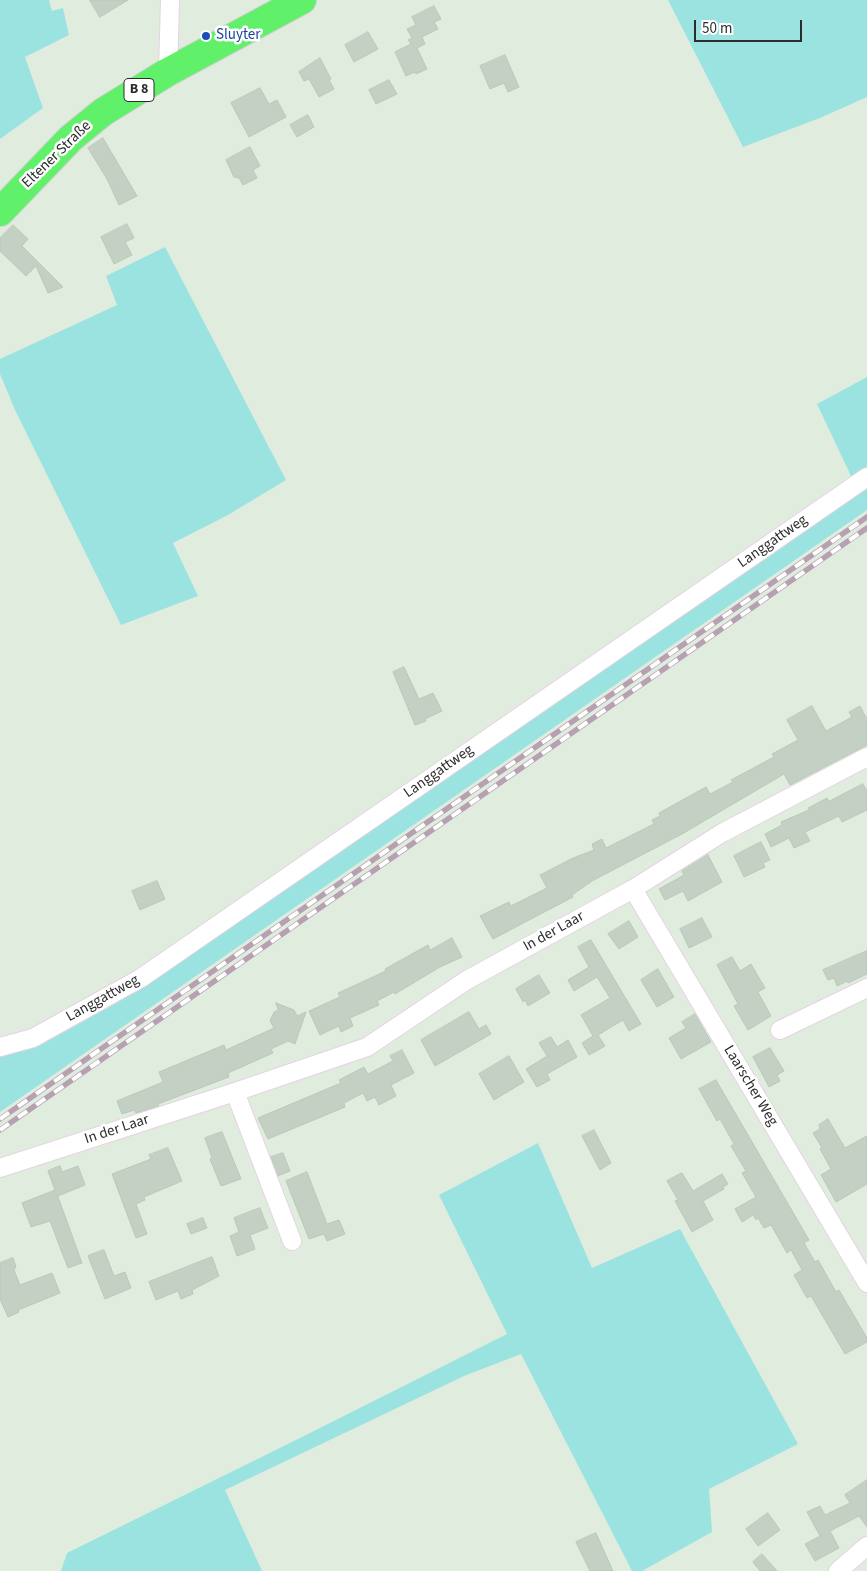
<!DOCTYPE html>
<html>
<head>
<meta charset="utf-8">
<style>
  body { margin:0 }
  #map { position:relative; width:867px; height:1571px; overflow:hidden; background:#e0edde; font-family:"Source Sans 3",sans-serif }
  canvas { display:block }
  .scale { position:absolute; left:694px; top:20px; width:108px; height:22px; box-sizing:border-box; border:2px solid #2c2c2c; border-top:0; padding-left:6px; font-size:15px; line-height:18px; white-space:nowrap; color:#2c2c2c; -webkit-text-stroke:4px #fff; paint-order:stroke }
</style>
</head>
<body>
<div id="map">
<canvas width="867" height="1571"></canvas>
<div class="scale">50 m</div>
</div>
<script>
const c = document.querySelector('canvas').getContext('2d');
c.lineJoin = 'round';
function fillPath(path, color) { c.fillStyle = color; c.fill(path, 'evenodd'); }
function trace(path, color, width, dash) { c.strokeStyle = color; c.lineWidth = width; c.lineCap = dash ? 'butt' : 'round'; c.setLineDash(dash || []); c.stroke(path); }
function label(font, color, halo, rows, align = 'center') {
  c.font = font + ' "Source Sans 3",sans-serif'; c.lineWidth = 5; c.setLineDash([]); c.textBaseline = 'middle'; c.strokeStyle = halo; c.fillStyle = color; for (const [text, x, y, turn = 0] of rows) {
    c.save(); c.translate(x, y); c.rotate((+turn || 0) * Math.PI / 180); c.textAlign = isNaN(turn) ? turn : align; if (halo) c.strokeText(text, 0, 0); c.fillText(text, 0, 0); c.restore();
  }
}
fillPath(new Path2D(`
  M0,0H49L52,11L63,8L69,35L25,57L43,108L0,139Z
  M668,0H867V97L820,118L743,147Z
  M165,247L286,480L228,515L173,543L198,596L121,625L15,410L0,374V359L117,305L106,276Z
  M867,377V510L0,1112V1055L28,1049L141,989L275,894L858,491L817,404Z
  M538,1143L592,1268L680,1229L798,1444L709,1489L712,1532L642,1571H632L521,1354L464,1376L225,1490L262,1571H61L67,1553L302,1437L507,1334L439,1195Z`), '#9be3e1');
const building = new Path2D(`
  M90,0H128L100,17Z
  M434,6L441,19L434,22L438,29L422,37L425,44L417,48L427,69L416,74L415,72L406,76L395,52L411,44L408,40L412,38L407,29L416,25L412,17Z
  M368,32L378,49L354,62L345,45Z
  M505,55L519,87L508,92L504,83L490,89L480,66Z
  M320,58L331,79L329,80L334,89L319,97L309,79L304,81L299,72Z
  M389,80L397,94L376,104L369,90Z
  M260,88L269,104L277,100L286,117L249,137L231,103Z
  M308,115L314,127L297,137L290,125Z
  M103,138L137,196L119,205L107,179L88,148Z
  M250,147L260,166L253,170L257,178L243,185L239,178L234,177L226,160Z
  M127,224L134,238L125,242L132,255L114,264L101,237Z
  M13,225L28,239L22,246L63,287L48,293L36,266L26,276L0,251V238Z
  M404,667L419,699L433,693L442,711L425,719L426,721L415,725L393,672Z
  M812,706L826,731L852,717L849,712L860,706L867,719V745L790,785L784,774L682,834L592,881L572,895L573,897L493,939L480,916L509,902L511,906L547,888L540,875L573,858L594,850L592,844L602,839L606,848L654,824L652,820L660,816L659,813L706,787L710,794L733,782L731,780L774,757L772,754L798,740L787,720Z
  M863,784L867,791V810L842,822L839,816L805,832L810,841L794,848L789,838L771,847L765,834L782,825L781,822L809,810L808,808L827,798L829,801Z
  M761,842L770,860L763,863L765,867L744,877L734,856Z
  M708,855L722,882L688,901L683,891L665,900L659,889L684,875L682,871Z
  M157,881L165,899L140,910L132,891Z
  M702,918L712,937L689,948L680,929Z
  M629,921L638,937L619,949L608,934Z
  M452,938L462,957L440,967L395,994L394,992L377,1001L379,1005L350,1018L353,1026L341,1032L339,1026L320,1035L309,1011L340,997L338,993L386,971L385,969L428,945L430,950Z
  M591,940L641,1024L629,1031L623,1020L598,1035L605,1046L589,1055L582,1043L593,1036L581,1015L610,998L597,977L574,991L568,980L589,967L578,947Z
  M867,951V974L848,983L847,981L837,986L834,978L828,980L823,970Z
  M732,957L740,971L751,964L765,988L758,992L771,1016L748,1030L734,1006L738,1004L717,965Z
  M658,969L674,997L657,1007L641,980Z
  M539,975L550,993L528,1006L525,1000L523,1002L516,989Z
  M276,1003L294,1010L297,1016L306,1012L295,1044L288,1041L271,1049L273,1053L228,1073L229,1077L158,1104L159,1106L136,1113L134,1110L122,1114L117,1101L163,1082L159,1072L224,1045L226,1050L274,1028L270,1021L274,1012L278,1010Z
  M469,1012L479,1029L486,1025L491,1034L435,1066L421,1040Z
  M695,1014L711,1042L681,1059L669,1038L686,1028L682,1022Z
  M551,1037L557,1047L568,1040L577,1057L547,1074L550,1080L537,1087L526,1069L547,1056L539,1043Z
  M770,1048L784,1071L777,1075L780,1081L769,1087L753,1057Z
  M402,1050L414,1073L391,1085L396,1096L379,1105L375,1097L367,1101L363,1093L344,1103L345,1107L268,1139L258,1118L341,1083L339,1080L364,1067L368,1074L393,1061L390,1056Z
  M509,1056L524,1082L494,1100L479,1074Z
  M716,1080L809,1240L804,1243L815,1262L818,1260L836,1292L839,1290L867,1338V1342L845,1354L811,1296L807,1298L794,1275L802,1270L791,1250L787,1253L771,1225L764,1228L758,1218L756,1220L753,1215L742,1222L735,1209L756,1197L742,1173L746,1171L731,1146L734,1144L720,1119L717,1121L699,1089Z
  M828,1119L845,1148L867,1136V1184L836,1202L821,1175L831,1169L820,1149L822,1148L813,1133L820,1129L819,1125Z
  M594,1130L611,1163L600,1170L582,1136Z
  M222,1132L241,1179L221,1186L210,1159L212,1158L205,1138Z
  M168,1148L182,1181L144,1197L145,1200L136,1204L147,1234L136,1238L112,1174L151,1159L149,1155Z
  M283,1153L290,1171L278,1176L271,1157Z
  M60,1166L62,1172L78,1166L85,1185L58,1196L57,1194L82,1263L68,1268L50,1221L31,1227L22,1203L55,1190L48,1171Z
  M307,1172L327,1224L339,1220L345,1234L327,1241L324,1234L309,1239L286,1181Z
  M682,1173L693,1191L722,1174L728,1184L723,1187L724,1189L703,1201L713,1220L692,1232L675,1201L678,1200L667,1181Z
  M260,1208L268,1228L250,1235L255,1249L237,1256L230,1236L239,1232L234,1218Z
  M203,1218L207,1228L191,1234L187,1224Z
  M104,1250L114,1276L125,1272L131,1288L105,1299L88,1256Z
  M212,1257L219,1276L192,1290L193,1294L181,1299L178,1291L156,1300L149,1282Z
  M13,1258L16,1267L14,1270L20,1285L52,1273L60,1293L18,1310L19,1312L8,1317L0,1299V1263Z
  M867,1480V1527L859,1516L830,1531L839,1548L815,1561L805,1544L822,1535L820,1536L807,1512L820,1506L825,1515L850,1503L845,1495Z
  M768,1513L780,1530L758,1546L746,1529Z
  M596,1533L613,1571H590L576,1542Z
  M762,1554L777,1571H760L753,1562Z`);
fillPath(building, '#c4d0c3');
trace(building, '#b8c9b7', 1);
const street = new Path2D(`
  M168,72L170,0
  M633,889L867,1283
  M780,1030L867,988
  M0,1047L33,1038L141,978L867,477
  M235,1092L292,1241
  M0,1168L235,1092L367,1047L467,980L633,889L722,833L867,757
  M838,1571L867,1546`);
const primary = new Path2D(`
  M0,212L71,138L103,112L168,72L302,0`);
trace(street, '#e4d3e2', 20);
trace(primary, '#d1d1d1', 30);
trace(street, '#fff', 18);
trace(primary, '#60f06a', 28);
const rail = new Path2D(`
  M0,1119L867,517
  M0,1130L867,528`);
trace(rail, '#b6a0b2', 5.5);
trace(rail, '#fff', 4, [11]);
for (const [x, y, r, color] of [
  [206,36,5,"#1a4fb4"]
]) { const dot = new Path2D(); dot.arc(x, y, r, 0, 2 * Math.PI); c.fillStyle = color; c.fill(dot); trace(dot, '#fff', 2); }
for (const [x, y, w] of [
  [139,90,30]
]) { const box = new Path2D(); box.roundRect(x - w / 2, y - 11.5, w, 23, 4); c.fillStyle = '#fff'; c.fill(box); trace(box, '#2c2c2c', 1); }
label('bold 14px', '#2c2c2c', null, [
  ["B 8",139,90]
]);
label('15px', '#164399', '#fff', [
  ["Sluyter",216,36]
], 'left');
label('15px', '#2c2c2c', '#fff', [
  ["Eltener Straße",57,155,-44],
  ["Langgattweg",773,542,-35],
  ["Langgattweg",439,772,-35],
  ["In der Laar",554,932,-29],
  ["Langgattweg",103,999,-29],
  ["Laarscher Weg",750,1086,59],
  ["In der Laar",117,1130,-18]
]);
</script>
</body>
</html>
